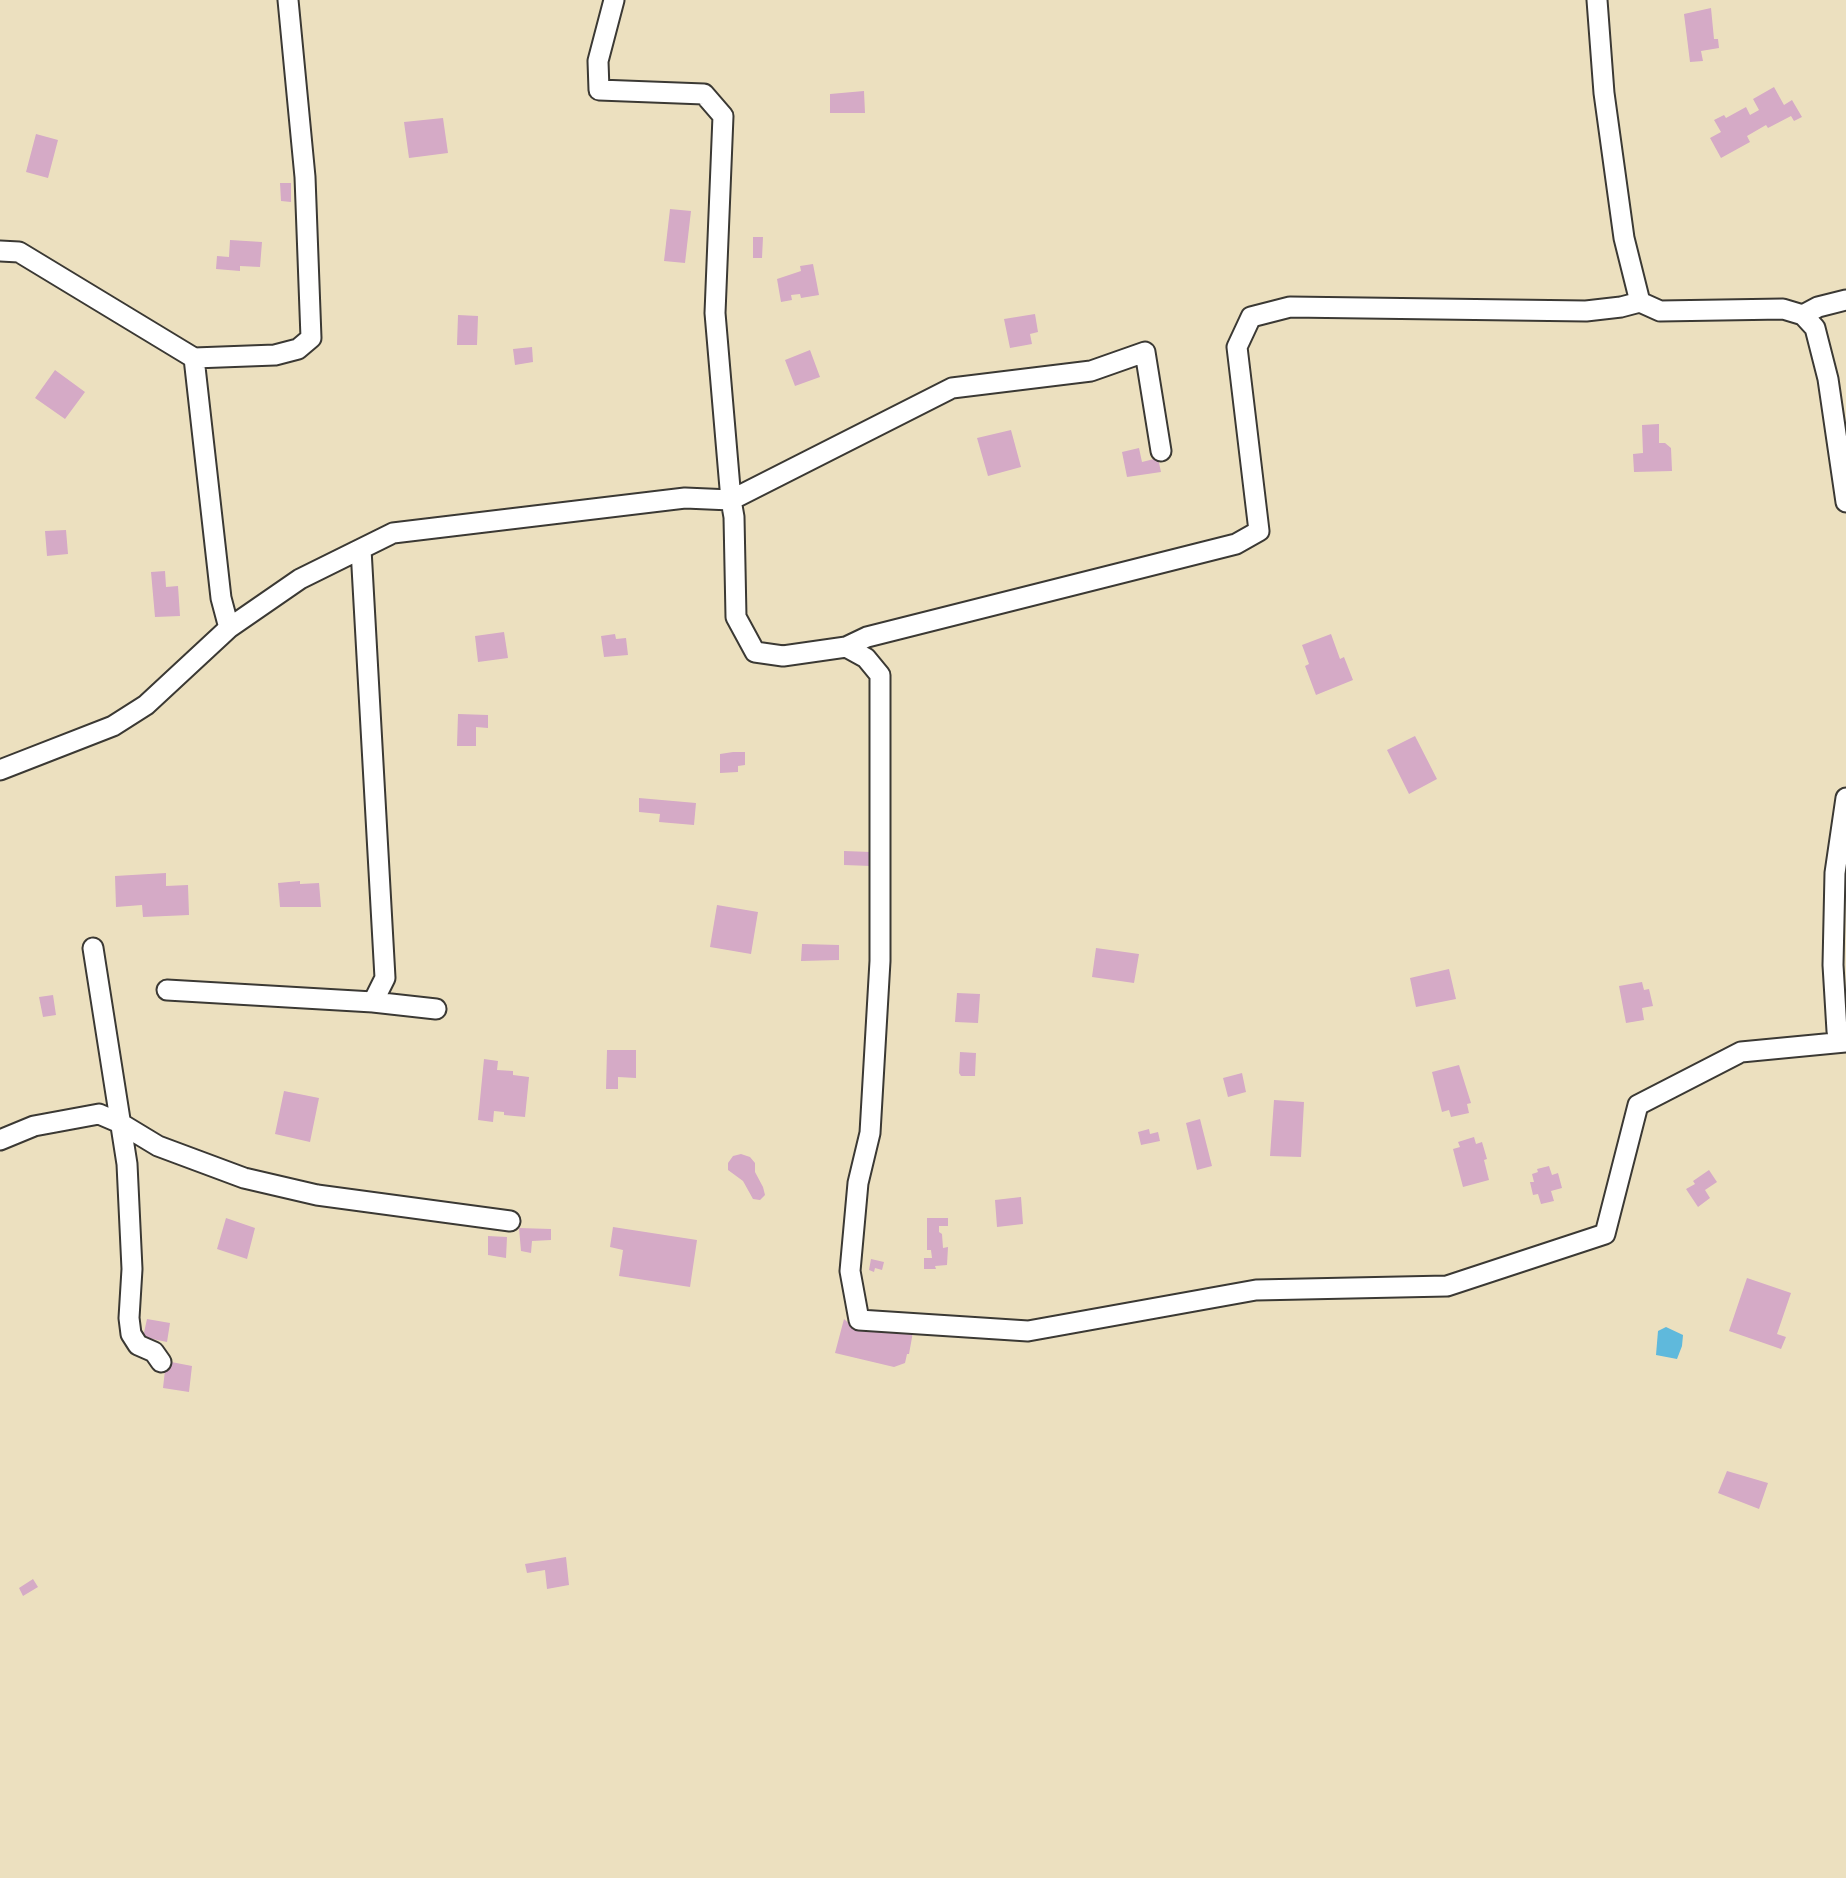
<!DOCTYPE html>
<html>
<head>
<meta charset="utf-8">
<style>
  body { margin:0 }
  canvas { display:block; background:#ece0bf }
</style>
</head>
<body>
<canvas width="1846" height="1878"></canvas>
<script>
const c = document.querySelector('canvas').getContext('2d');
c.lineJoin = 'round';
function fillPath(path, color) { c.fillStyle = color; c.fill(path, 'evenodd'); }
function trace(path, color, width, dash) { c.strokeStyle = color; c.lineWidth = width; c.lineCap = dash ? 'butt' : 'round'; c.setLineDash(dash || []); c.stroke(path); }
fillPath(new Path2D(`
  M1666,1327L1683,1335L1682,1346L1677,1359L1656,1355L1658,1331Z`), '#5fb9dc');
fillPath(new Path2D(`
  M1711,8L1714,39H1718L1719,48L1701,51L1703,61L1690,62L1684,14Z
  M1774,87L1784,105L1792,100L1802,117L1794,121L1791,116L1768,128L1766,125L1747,136L1750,142L1721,158L1710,138L1721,132L1714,120L1724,115L1726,118L1746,107L1750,115L1759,110L1753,99Z
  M864,91L865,113H830V94Z
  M443,118L448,153L409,158L404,122Z
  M36,134L58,140L48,178L26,172Z
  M280,183H291V202L281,201Z
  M670,209L691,211L685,263L664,261Z
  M753,237H763L762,258H753Z
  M230,240L262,242L260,267L240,266V271L216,269L217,256L229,257Z
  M813,264L819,295L801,298L800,294L791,295L792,300L781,302L777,279L801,271L800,266Z
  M1035,314L1038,332L1030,334L1032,344L1010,348L1004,319Z
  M458,315L478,316L477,345H457Z
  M532,347L533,362L515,365L513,349Z
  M810,350L820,377L795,386L785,360Z
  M55,370L85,392L65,419L35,398Z
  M1659,424V443H1665L1671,448L1672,471L1634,472L1633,454L1643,453L1642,425Z
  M1011,430L1021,467L988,476L977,438Z
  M1139,448L1142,462L1158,458L1161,472L1127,477L1122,452Z
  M66,530L68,554L47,556L45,531Z
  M165,571L166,587L178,586L180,616L155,617L151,572Z
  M504,632L508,658L478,662L475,636Z
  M615,634L616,639L626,638L628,655L604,657L601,636Z
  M1331,634L1340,659L1344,657L1353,680L1316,695L1305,666L1309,664L1302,645Z
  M458,714L488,715V728L476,727V746H457Z
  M1415,736L1437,779L1409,794L1387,750Z
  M733,752H745V765L738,766V772L720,773V754Z
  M639,798L696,803L694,825L659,822L660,814L639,812Z
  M844,851L871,852V866L844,865Z
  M166,873V886L188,885L189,915L143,917L142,905L116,907L115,876Z
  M300,881V884L319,883L321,907H280L278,883Z
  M717,905L758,912L751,954L710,947Z
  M802,944L839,945V960L801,961Z
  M1096,948L1139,954L1134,983L1092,977Z
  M1449,969L1456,999L1416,1007L1410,978Z
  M1642,982L1644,990L1649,989L1653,1006L1642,1008L1644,1020L1626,1023L1619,986Z
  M957,993L980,994L978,1023L955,1022Z
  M53,995L56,1015L43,1017L39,997Z
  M607,1050H636V1078L618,1077V1089H606Z
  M960,1052L976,1053L975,1076H961L959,1073Z
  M484,1059L498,1061L497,1070L513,1071V1075L529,1077L525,1117L504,1115V1112L494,1111L493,1122L478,1120Z
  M1459,1065L1471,1103L1467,1104L1469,1113L1451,1117L1449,1110L1442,1112L1432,1072Z
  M1242,1073L1246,1092L1228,1097L1223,1078Z
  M284,1091L319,1098L310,1142L275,1134Z
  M1274,1100L1304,1102L1301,1157L1270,1156Z
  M1200,1119L1212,1166L1197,1170L1186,1123Z
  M1149,1129L1150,1134L1158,1132L1160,1141L1141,1145L1138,1132Z
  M1474,1137L1476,1144L1482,1142L1487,1159L1484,1160L1489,1180L1463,1187L1453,1149L1460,1147L1458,1142Z
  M741,1154L750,1157L755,1163V1172L763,1187L765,1195L760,1200L753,1199L743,1181L728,1170V1163L733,1156Z
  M1549,1166L1552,1175L1558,1173L1562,1188L1551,1191L1554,1201L1541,1204L1538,1194L1533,1195L1530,1182H1534L1532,1174L1538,1172L1537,1169Z
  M1709,1170L1717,1182L1705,1190L1710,1198L1698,1207L1686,1189L1695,1184L1693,1181Z
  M1021,1197L1023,1224L997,1227L995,1200Z
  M226,1218L255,1228L247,1259L217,1249Z
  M927,1218H948V1226H939V1232L942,1234L943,1248L948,1247L947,1265L935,1266L936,1269H924V1258H932L931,1250H927Z
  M613,1227L697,1240L690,1287L619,1276L623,1250L610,1247Z
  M519,1228L551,1229V1240L532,1241L531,1253L521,1251Z
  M488,1236L507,1237L506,1258L488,1255Z
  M871,1259L884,1262L882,1270L875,1268L874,1272L869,1270Z
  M1747,1278L1791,1293L1777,1334L1786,1337L1781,1349L1729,1331Z
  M147,1319L170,1323L167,1342L143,1337Z
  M844,1319L854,1328L913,1332L909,1354H907L905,1363L894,1367L835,1353Z
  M166,1361L192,1366L189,1392L163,1388Z
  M1727,1471L1768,1483L1759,1509L1718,1493Z
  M566,1557L569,1585L547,1589L545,1570L527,1573L525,1564Z
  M33,1579L38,1587L23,1596L19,1588Z`), '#d5aac6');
const minor = new Path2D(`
  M614,0L598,61L599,90L704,94L723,116L715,313L731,500L952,388L1091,371L1145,352L1161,451
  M1597,0L1604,93L1624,238L1640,302L1660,311L1783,309L1803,315L1815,328L1828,379L1846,502
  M0,251L19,252L194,358L221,598L229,628
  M1803,315L1818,307L1846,300
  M194,358L275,355L298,349L311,338L305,177L288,0
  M361,549L385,978L373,1002
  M846,647L867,637L1236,544L1259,531L1237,347L1251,317L1290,307L1586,311L1621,307L1640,302
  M0,770L113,726L146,705L229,628L300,579L393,533L685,498L731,500L734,517L736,617L755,652L783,656L846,647L866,658L880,675V961L870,1133L858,1183L850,1271L859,1320L1028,1331L1256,1290L1447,1286L1605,1234L1638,1105L1741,1052L1846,1042
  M1846,798L1835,873L1833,965L1837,1031L1846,1038
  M93,948L127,1164L132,1269L129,1318L131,1334L138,1345L154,1352L161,1362
  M167,990L373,1002L436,1009
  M0,1140L34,1126L99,1114L120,1123L158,1146L244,1178L317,1195L510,1221`);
trace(minor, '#3b3934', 23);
trace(minor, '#fff', 19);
</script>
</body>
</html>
